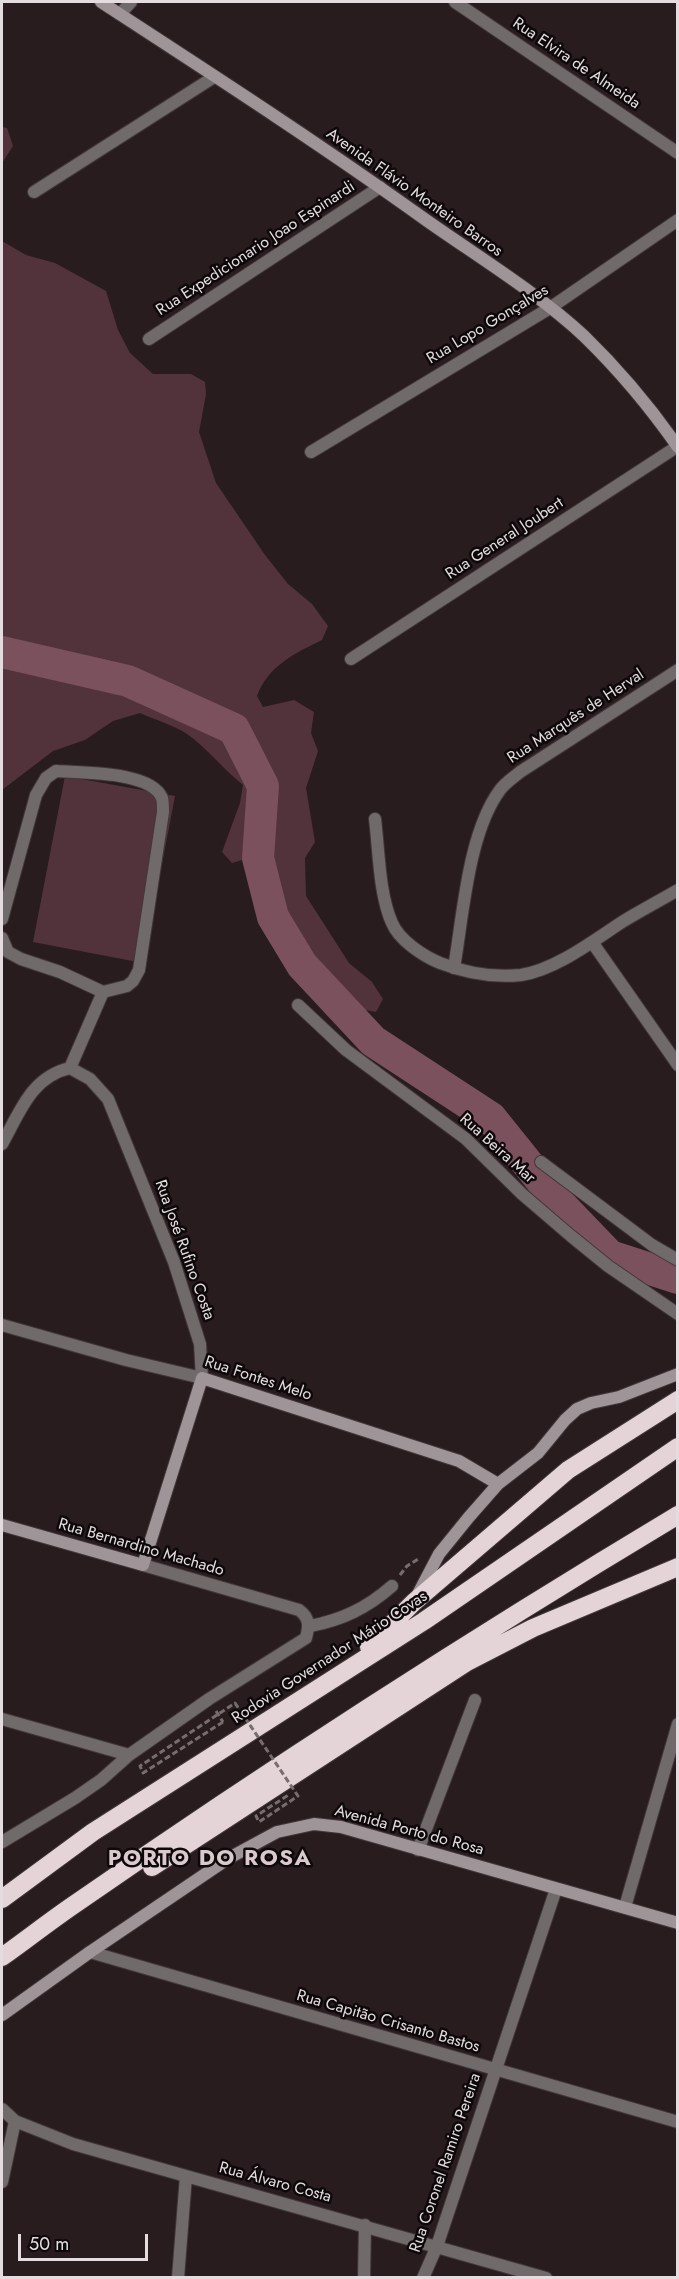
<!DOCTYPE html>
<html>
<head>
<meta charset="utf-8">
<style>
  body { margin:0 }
  #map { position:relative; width:679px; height:2279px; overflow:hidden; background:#281c1f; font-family:Jost,sans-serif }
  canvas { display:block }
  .frame { position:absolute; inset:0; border:3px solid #e4dcde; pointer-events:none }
  .scale { position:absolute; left:18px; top:2234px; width:130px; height:27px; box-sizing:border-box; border:3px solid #e4dcde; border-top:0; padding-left:8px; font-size:18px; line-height:21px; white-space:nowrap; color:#e4dcde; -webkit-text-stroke:4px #0d0809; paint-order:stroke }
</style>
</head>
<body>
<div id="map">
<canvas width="679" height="2279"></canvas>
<div class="frame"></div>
<div class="scale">50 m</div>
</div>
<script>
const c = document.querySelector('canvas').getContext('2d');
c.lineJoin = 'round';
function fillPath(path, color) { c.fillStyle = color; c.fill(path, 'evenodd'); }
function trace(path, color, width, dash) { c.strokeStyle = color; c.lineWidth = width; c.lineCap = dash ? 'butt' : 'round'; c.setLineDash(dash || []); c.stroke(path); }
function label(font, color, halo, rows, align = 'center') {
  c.font = font + ' Jost,sans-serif'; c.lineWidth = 5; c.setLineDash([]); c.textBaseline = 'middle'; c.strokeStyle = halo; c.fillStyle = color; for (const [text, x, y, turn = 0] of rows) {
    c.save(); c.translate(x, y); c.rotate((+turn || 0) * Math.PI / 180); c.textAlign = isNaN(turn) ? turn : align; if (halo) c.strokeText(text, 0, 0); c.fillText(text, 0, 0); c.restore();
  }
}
fillPath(new Path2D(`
  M2,127L7,128L13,146L2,163Z
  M2,241L26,255L55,263L106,291L118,330L130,353L153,374H191L205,382L206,394L199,432L216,483L265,555L288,584L312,604L328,626L322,640C295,653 268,666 257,696L263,707L294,700L314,712L311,733L318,751L306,788L315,842L305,858L306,896L349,963L372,982L383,999L376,1012L354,1008C313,959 274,918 265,851C263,835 268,817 268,800L255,822L249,858L232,863L222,852L240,803L243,785C223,769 208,749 187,734C174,725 155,720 140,713L113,721L85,740L53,751L2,790Z
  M65,776L175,796L143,963L33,942Z`), '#52333c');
trace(new Path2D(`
  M2,652L128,681L234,729L263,786L258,858L273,917L302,965L373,1041L491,1118L560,1204L610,1256L678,1278`), '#7b515d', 32);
const street = new Path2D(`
  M455,2L678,153
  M120,14L131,2
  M34,192L214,77
  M149,339L380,187
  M311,452L550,308L678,220
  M351,659L678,446
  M375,819C379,851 379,894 392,923C399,940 423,956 440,963C466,973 493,978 521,975C555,970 593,941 622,922C640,911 659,901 678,890
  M2,919L36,795L46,778L56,771C81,773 151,771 162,798C163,802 163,807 163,812L139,970L133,981L127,986L103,992L60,972L21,959L8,952L2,938
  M592,942L678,1065
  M454,968C463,916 468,833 500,790C505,783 513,778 520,772L678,670
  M298,1005L346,1050L466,1139L522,1194L571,1236L608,1266L678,1314
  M70,1068L103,992
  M2,1144C20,1112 31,1077 70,1068L90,1079L108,1099L174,1262L200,1344L202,1378L126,1360L2,1325
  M541,1162L652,1245L678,1260
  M310,1626C342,1620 367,1608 392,1586
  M2,1719L129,1755
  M2,1842L75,1798L101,1780L129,1755L209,1699L306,1638C309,1626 310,1618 299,1610L143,1565
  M418,1850L475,1700
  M625,1907L678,1724
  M90,1952L678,2122
  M2,2109L15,2121L73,2144L546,2278
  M2,2182L15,2121
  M178,2278L186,2176
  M364,2278L365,2225
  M423,2278L437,2246L556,1889`);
const secondary = new Path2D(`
  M101,2C210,73 320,144 426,220C477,256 539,294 584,336C619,370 650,407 678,447
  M2,1525L143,1565L202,1378L459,1461L498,1484
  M418,1594L439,1554L469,1517L498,1484L538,1453L565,1420L577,1409L591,1403L619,1397L678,1374
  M2,2015L90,1952L229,1858L277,1832L314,1824L341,1827L678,1923`);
const highway = new Path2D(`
  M369,1647L414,1602L568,1470L678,1400
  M152,1867L467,1662L533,1628L678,1567
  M2,1899L93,1832L424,1621L678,1447
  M2,1957C26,1940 50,1921 75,1904C271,1768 473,1638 678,1515`);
trace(street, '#42373a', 14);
trace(secondary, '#42373a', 14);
trace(highway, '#42373a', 20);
trace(new Path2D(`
  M400,1575L407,1566L420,1558
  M216,1711L223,1722`), '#776d6f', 3, [6, 3]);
trace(street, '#706a6b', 12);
trace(secondary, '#9f9497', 12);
trace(highway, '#e4d3d7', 18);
trace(new Path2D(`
  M223,1722L143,1773L140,1766L235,1703L298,1796L259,1822L256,1816L290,1794`), '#776d6f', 3, [6, 3]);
label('16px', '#e4dcde', '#0d0809', [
  ["Rua Elvira de Almeida",576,64,34],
  ["Avenida Flávio Monteiro Barros",414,193,35],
  ["Rua Expedicionario Joao Espinardi",256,249,-33],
  ["Rua Lopo Gonçalves",488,325,-31],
  ["Rua General Joubert",505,539,-33],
  ["Rua Marquês de Herval",576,717,-33],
  ["Rua Beira Mar",497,1149,42],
  ["Rua José Rufino Costa",184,1250,70],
  ["Rua Fontes Melo",258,1379,18],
  ["Rua Bernardino Machado",141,1548,16],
  ["Rodovia Governador Mário Covas",330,1658,-33],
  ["Avenida Porto do Rosa",409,1831,15],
  ["Rua Capitão Crisanto Bastos",388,2022,16],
  ["Rua Coronel Ramiro Pereira",446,2163,-71],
  ["Rua Álvaro Costa",275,2183,15]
]);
c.letterSpacing = '1.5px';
label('bold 22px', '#d9c8cc', '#0d0809', [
  ["PORTO DO ROSA",210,1860]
]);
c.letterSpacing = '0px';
</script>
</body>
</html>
